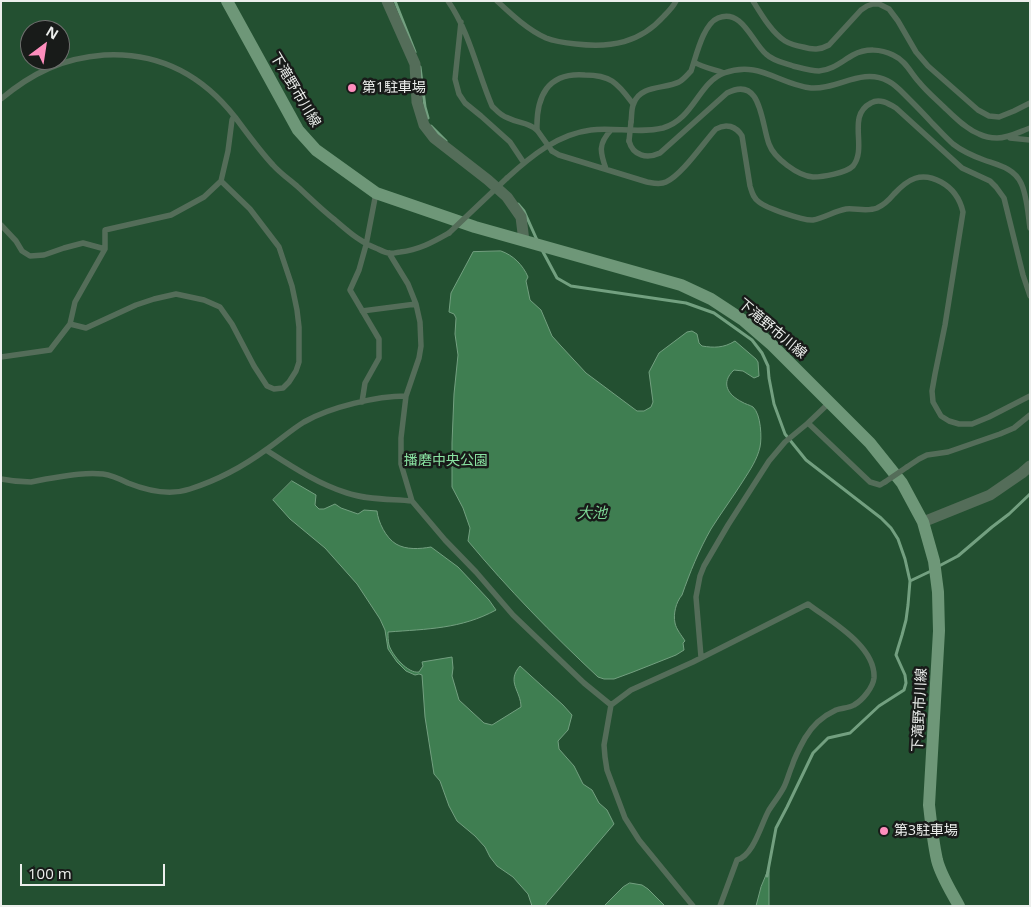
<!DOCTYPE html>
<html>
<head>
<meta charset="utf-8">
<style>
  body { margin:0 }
  #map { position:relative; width:1031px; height:907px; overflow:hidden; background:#222422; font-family:"Open Sans",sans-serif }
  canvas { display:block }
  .frame { position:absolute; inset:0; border:2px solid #eceeec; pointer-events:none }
  .north { position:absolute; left:20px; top:20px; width:50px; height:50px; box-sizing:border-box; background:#181b19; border:1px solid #6d6f6d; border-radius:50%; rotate:31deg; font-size:14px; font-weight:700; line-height:20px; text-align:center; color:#eceeec }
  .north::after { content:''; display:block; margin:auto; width:18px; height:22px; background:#fe8ebd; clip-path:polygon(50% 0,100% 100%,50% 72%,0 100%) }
  .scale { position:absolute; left:20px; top:864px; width:145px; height:22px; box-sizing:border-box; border:2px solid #eceeec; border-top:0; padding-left:6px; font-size:15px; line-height:18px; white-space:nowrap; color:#eceeec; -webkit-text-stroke:4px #181b19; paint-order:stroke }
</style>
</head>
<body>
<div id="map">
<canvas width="1031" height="907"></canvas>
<div class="frame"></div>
<div class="north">N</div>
<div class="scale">100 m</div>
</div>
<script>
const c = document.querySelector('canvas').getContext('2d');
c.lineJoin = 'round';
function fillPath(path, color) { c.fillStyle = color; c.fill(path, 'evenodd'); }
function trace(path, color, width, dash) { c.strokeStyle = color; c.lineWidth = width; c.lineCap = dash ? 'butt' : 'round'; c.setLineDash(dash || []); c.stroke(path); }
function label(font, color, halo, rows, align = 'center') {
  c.font = font + ' "Open Sans","Noto Sans JP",sans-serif'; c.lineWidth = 5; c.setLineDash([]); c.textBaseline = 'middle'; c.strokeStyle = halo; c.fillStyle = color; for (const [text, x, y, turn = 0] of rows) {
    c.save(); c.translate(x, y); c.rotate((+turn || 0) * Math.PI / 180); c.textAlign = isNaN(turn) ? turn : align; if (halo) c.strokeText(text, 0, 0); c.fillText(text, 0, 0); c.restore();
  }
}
fillPath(new Path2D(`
  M1,1H1030V906H1ZM30,30H60V60H30Z`), '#235031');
const water = new Path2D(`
  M501,251C513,255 523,265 528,277L526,281L530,300L541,310L552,336L561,346L586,373L637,411H644L651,407L653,402L649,372L659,353L687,332L692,331L697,334L699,343L702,346C714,348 724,348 735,341L756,359L758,362L759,376L754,378L743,371L734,370C720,383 728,395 742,402C745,404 750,405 753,407C761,414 762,438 760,447C757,460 750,470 743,481C733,497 721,513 711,529C699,550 690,572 682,595C676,602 673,614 675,623C676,629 682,636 685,641L683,643L684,650L676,655L633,672L614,679H604L598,677C552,634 508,589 468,541L470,528L463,508L452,487V443L454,394L458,355L455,334L456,318L454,314L449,312L451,293L473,252Z
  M292,481L316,495L315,505L319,509H324L335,504L341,508L358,514L364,510L377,511C378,522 386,538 396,544C406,550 420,549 431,547L458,567L489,600L496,610C461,629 427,629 388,632C388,636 388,641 389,645C392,655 408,674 419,672L423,666L422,662L452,657L453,668L452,676L459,700L484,723L492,725L521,707C521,691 506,682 520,666L563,705L572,715L568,730L558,741L559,749L574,766L583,784L592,790L599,803L607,810L614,824L546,904V906H532L528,894L513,877L497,866L490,857L485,847L475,836L457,821L449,806L440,781L434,774L425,717L422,675L419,674L415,675L406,671L397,662L388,649L385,630L380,619L357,584L325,548L290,519L273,500Z
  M769,868V906H756L761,887Z
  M630,883L642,885L648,889L665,906H604L623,887Z`);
fillPath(water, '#3f7e51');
trace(water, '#73a080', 1);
trace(new Path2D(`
  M395,1L415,52
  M420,67L425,107L428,118
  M431,126L446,141
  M518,204L524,211L537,240
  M542,250L557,278L571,286L686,303L714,313L752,340L762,353L768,366L769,378L774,404L785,434L806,460L881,518L891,528L898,539L905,559L910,581L908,605L906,620L902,635L898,648L896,655L905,675L906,683L904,690L879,706L850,733L828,738L813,753L787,807L776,828L767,876
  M939,566L958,556L992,527L1009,514L1030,494
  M910,581L931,571`), '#73a080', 3);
trace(new Path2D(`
  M448,1C470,33 477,71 492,106C497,111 501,116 508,118C520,124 526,121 537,130
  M497,1C512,15 528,30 546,38C556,42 566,43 576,44C611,48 640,43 664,16C668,12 673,7 676,1
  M753,1C761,14 772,33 785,41C790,44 797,46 803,47C813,50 820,50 829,45L861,10L867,6L873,4H879L889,9L898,21L916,52L928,66L978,110L989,116L999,117L1014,111L1030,103
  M461,22L455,79L459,94L465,103L481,116L510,142L524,163
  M694,62C704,68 713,69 724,73
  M1,99C32,73 63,58 104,55C158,52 202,75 235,117C247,133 259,150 273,165C280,173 290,180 298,187C310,198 322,210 335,220C349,232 361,243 378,249C382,251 386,253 389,253C393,254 397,252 400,252C419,250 433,242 449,233
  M631,122C632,116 631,108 634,103C640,85 665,89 679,82C684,79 687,75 691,71C696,57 703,24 718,18C742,8 752,42 766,54C773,61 784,63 793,66C801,68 811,71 819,71C833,70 842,61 853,55C866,48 881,49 893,55C906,61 910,72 919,82C927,92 937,100 946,109C956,118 966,129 979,134C985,137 991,138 997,138C1009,138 1019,132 1030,128
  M537,130C536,97 547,72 585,75C595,75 604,76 612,81C621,87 627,96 633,104
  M1010,138L1030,140
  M629,141C633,156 647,159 660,153L727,93C762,75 761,123 769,144C774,158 798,176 813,177C823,177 846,173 853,166C868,147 846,116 871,103C879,98 888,103 896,108L962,168L990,181L996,187L1004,198L1023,275L1030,296
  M552,151L559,155L647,182C653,183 660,185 666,182C682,175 704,142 716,129C726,123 736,126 742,136L750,186C752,192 753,198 759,202C766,208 804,221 813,220C824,218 835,211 846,209C856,208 867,212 877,208C884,205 889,200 894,194C908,179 921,171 941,182C952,188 960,199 963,212L945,325L935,374L932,391L933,402L941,416L949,421L959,424H972L989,417L1030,396
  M606,169C600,152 598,144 611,130
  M507,178C531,156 558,134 591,130C614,127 639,134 663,128C694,119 698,83 724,73C759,60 778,84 811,88C837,90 862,67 888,81C896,85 902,92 908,98C916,106 924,114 932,123C939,130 946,138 953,144C962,151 973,156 984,160C998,165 1014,168 1021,183C1027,195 1028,214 1030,228
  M1,225L16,241L22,251L30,256L44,255L64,248L83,243L105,249
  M389,253L408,284L416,304L420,322L421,346L419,358L406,396L401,438V464L412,501L445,540L476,572L513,615L584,683L611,705
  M362,311L416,304
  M70,324L86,328L136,305L154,299L176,294L204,300L220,307L232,324L254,366L267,386L274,389L283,388L289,382L296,371L299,362V327L297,310L292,286L279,247L250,209L221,181
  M1,357L50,350L70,324L75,302L105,249V230L171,215L204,197L221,181L228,151L232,120L234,116
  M362,402L365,383L379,358V339L350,290L359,270L366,245L376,193
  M808,423L870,482L880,485L885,482
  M266,450C291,466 318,484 347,493C368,500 391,499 412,501
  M907,467L919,459L927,455L948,452L1000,434L1014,428L1030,415
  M1,479C11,481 22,482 31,482C36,481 41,480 46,479C65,476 84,472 103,474C111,475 120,479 128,483C148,491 169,496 190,489C218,480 244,466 267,449C280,440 291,430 304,422C330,407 377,396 406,396
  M701,657L696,597L700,576L704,566L728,525L769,461L785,442L808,423L829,403
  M693,906L639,840L625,818L607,770L605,757L604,745L611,705L631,690L693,662L808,604C830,621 876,646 874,678C873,687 863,700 854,705C849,708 842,708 836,710C823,716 812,726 805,738C800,747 795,756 792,766C789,773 787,781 784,787C780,795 774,802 769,810C761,824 754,855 737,860L720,906`), '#546d59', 5.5);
trace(new Path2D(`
  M387,1L415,64L417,102L424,125L434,138L488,180L507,197L521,217L524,241
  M923,522L990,495L1022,473L1030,466`), '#546d59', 11);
trace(new Path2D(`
  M227,1L298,130L316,150L376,193L475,227L681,285L711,299L743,320L772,345L870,443L902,483L923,522L934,561L938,592L939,631L929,805C931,823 933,842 937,860C941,876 951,891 959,906`), '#6e9778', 12);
trace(new Path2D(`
  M537,130L552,151
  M629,141L631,122
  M449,233L507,178
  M885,482L907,467`), '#546d59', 5.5);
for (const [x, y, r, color] of [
  [352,88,5,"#fe8ebd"],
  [884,831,5,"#fe8ebd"]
]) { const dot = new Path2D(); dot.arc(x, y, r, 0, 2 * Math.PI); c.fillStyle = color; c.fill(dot); trace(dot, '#181b19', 2); }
label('14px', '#eceeec', '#181b19', [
  ["第1駐車場",362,88],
  ["第3駐車場",894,831]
], 'left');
label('14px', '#eceeec', '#181b19', [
  ["下滝野市川線",295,90,59],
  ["下滝野市川線",772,329,40],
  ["下滝野市川線",920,710,-87]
]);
label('14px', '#89e2a1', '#181b19', [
  ["播磨中央公園",446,461]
]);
label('italic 15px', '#7cd594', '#181b19', [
  ["大池",592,514]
]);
</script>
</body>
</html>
